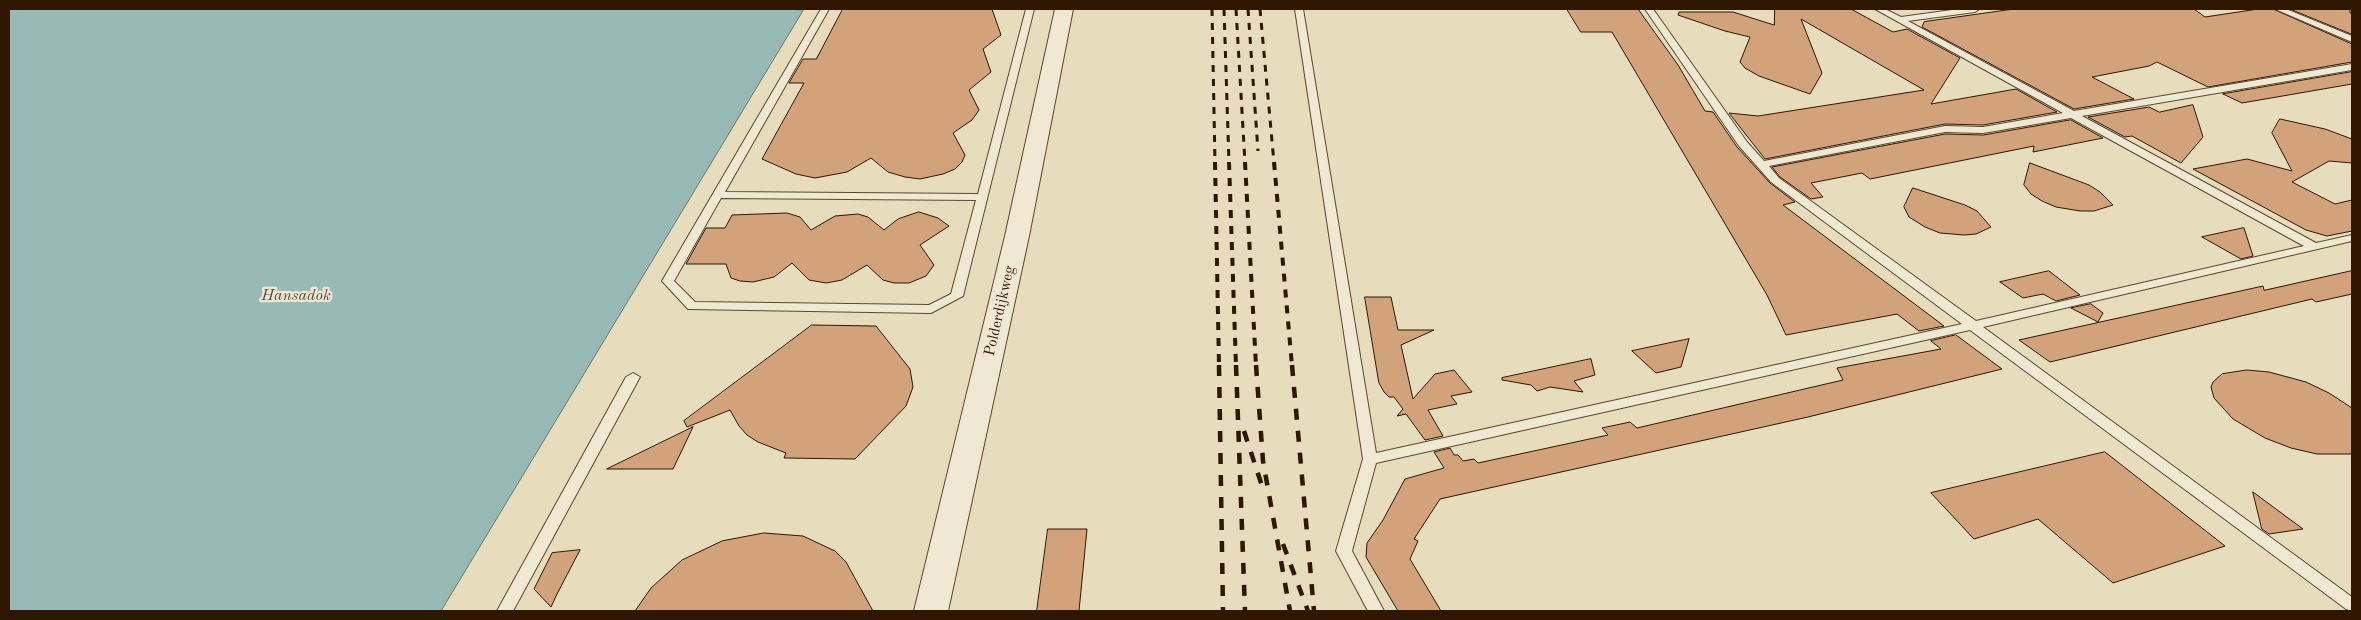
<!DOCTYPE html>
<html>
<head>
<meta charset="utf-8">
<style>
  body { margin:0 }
  #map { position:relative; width:2361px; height:620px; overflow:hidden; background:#e7dcbc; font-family:"Old Standard TT",serif }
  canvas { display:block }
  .frame { position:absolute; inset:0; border:10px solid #2f1600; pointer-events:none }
</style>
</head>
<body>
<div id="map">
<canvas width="2361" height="620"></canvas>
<div class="frame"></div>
</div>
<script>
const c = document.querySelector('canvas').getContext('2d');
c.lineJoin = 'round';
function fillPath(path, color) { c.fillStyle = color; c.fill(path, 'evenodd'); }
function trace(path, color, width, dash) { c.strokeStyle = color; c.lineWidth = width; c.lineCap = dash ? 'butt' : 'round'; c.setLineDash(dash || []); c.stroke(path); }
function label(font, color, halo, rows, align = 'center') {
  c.font = font + ' "Old Standard TT",serif'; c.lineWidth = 4.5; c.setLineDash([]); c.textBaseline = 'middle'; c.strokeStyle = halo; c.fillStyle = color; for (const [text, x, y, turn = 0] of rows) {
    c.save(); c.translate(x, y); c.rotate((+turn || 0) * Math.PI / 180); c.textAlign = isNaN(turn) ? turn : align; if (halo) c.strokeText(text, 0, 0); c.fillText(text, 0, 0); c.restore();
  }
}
const water = new Path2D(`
  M9,9H804L441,611H9Z`);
fillPath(water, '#97bab6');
trace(water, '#6d786d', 1);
const building = new Path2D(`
  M843,9H992L1001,35L983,49L991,72L969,90L979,110L972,120L953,133L965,155L962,162L955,169L943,174L920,179L905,177L888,172L871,158L847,172L815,178L796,174L762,159L804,83H789L803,59H816Z
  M1567,9H1638L1678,65L1705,111L1713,112L1737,147L1770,183L1795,202L1783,205L1944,326L1919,331L1897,314L1786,335L1767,295L1612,32H1581Z
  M1775,9H1851L1893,32L1907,29L1960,58L1931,104L2016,89L2057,112L1983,125L1945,124L1765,159L1729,113L1758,116L1924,90L1801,19L1822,73L1810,94L1759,76L1745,68L1740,62L1750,37L1725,31L1678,15L1679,12H1733L1774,25Z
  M2014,9H2194L2205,17L2258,9H2273L2352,44V62L2208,87L2157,62L2149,66L2092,77L2134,99L2074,109L1922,27L1924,22Z
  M2290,9H2350V13H2352V34Z
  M2352,72V84L2242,103L2223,94Z
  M2193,105L2203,137L2181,163L2132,136L2125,137L2088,117L2149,107L2159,112Z
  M2280,119L2325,129L2352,139V163L2329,161L2292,182L2335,204L2352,200V231L2327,236L2306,230L2193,169L2247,159L2292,171L2272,133Z
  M2071,120L2103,138L2033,152L2034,146L1870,179L1862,173L1811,183L1823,197L1811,199L1780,177L1772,167L1945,134L1983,135Z
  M2030,163L2089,185L2100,192L2113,205L2094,211H2080L2056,207L2042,201L2031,194L2024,185Z
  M1913,188L1965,205L1977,211L1991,227L1976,234L1964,235L1940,233L1925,227L1909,217L1904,207Z
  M919,212L938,218L949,226L920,245L934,265L926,276L909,283H894L883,280L867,265L842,280L826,283L809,280L792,263L774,277L753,282L740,281L731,278L726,264H686L706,228H725L732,215L787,213L800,217L811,230L835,216L858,214L868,217L884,230L898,219Z
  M2244,228L2253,256L2241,259L2202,237Z
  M2049,271L2080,295L2056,301L2043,294L2023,298L2000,282Z
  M2352,271V294L2316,302L2312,299L2050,362L2019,340L2263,286L2264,290Z
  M1365,297H1391L1398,330H1434L1401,345L1413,399L1435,374L1454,370L1472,392L1451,396L1457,404L1428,410L1443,436L1425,440L1406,414L1397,416L1403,409L1394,397H1389L1384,392L1379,383Z
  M2091,304L2103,313L2098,322L2071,308Z
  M812,325L876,326L910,369L913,387L906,406L855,459L784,458L786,453L758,442L747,435L739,426L730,410L687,427L684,421Z
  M1956,335L2002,369L1808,417L1440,499L1414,539L1418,541L1410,559L1441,611H1398L1366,557L1367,543L1383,520L1405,479L1444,468L1434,452L1450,448L1454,455H1458L1463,461L1474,459L1478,463L1608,435L1602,428L1630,422L1637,428L1843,380L1837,368L1941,349L1931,341Z
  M1689,339L1681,367L1656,373L1632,351Z
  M1591,359L1595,375L1574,381L1583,392L1550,387L1537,391L1531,385L1502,380V378Z
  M2247,370L2269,372L2306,382L2329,393L2352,408V454H2317L2291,448L2265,438L2233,419L2214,398L2211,387L2213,382L2222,374Z
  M693,427L673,469H607Z
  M2105,452L2225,546L2113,583L2038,519L1974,539L1931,493Z
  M2253,492L2303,529L2269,534L2262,529Z
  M1048,529H1087L1079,611H1037Z
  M764,533L803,536L835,551L846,562L873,611H635L651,588L682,560L722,541Z
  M580,550L557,594L551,607L534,589L552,553Z`);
fillPath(building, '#d2a27a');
trace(building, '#2f1600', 1);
const lane = new Path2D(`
  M821,9H829L725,192L978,194L1026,9H1034L963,296L931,313L688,309L662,281ZM721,198L976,200L951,294L929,305L695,302L674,281Z
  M1295,9H1303L1376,453L1962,324L1771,182L1739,146L1645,9H1653L1747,142L1764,161L1945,126L1983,127L2063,113L1875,9H1885L1901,17L1959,9H1979L1975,12L1908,21L2074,111L2352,64V70L2082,116L2316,243L2352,235V241L1983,327L2352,597V611L2346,609L1970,330L1376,463L1352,551L1384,611H1368L1336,551L1363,459ZM2071,118L2304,246L1976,321L1779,178L1769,166L1945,132L1983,133Z
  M2275,9H2286L2352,36V42Z
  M633,373L640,377L513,611H497L626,377Z`);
const street = new Path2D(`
  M1055,9H1073L1029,236L948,611H914L1005,236Z`);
trace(lane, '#5d482f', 2);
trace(street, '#5d482f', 2);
fillPath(lane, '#efe8d3');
fillPath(street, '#efe8d3');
trace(new Path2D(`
  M1212,9L1215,163
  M1224,9L1229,163
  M1236,9L1245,163
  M1248,9L1258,151
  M1260,9L1274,163`), '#2f1600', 3, [7, 7]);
trace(new Path2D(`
  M1215,162L1219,366
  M1229,162L1236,366
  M1245,162L1256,366
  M1274,162L1292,366`), '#2f1600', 4, [8, 8]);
trace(new Path2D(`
  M1219,365L1223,611
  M1236,365L1245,611
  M1256,365L1263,461L1290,611
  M1292,365L1314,611
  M1244,431L1262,486
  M1283,544L1308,611`), '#2f1600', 4.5, [11, 11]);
label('15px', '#2f1600', '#efe8d3', [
  ["Polderdijkweg",1000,311,-77]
]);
label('italic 16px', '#534f40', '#efe8d3', [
  ["Hansadok",296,296]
]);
</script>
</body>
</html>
